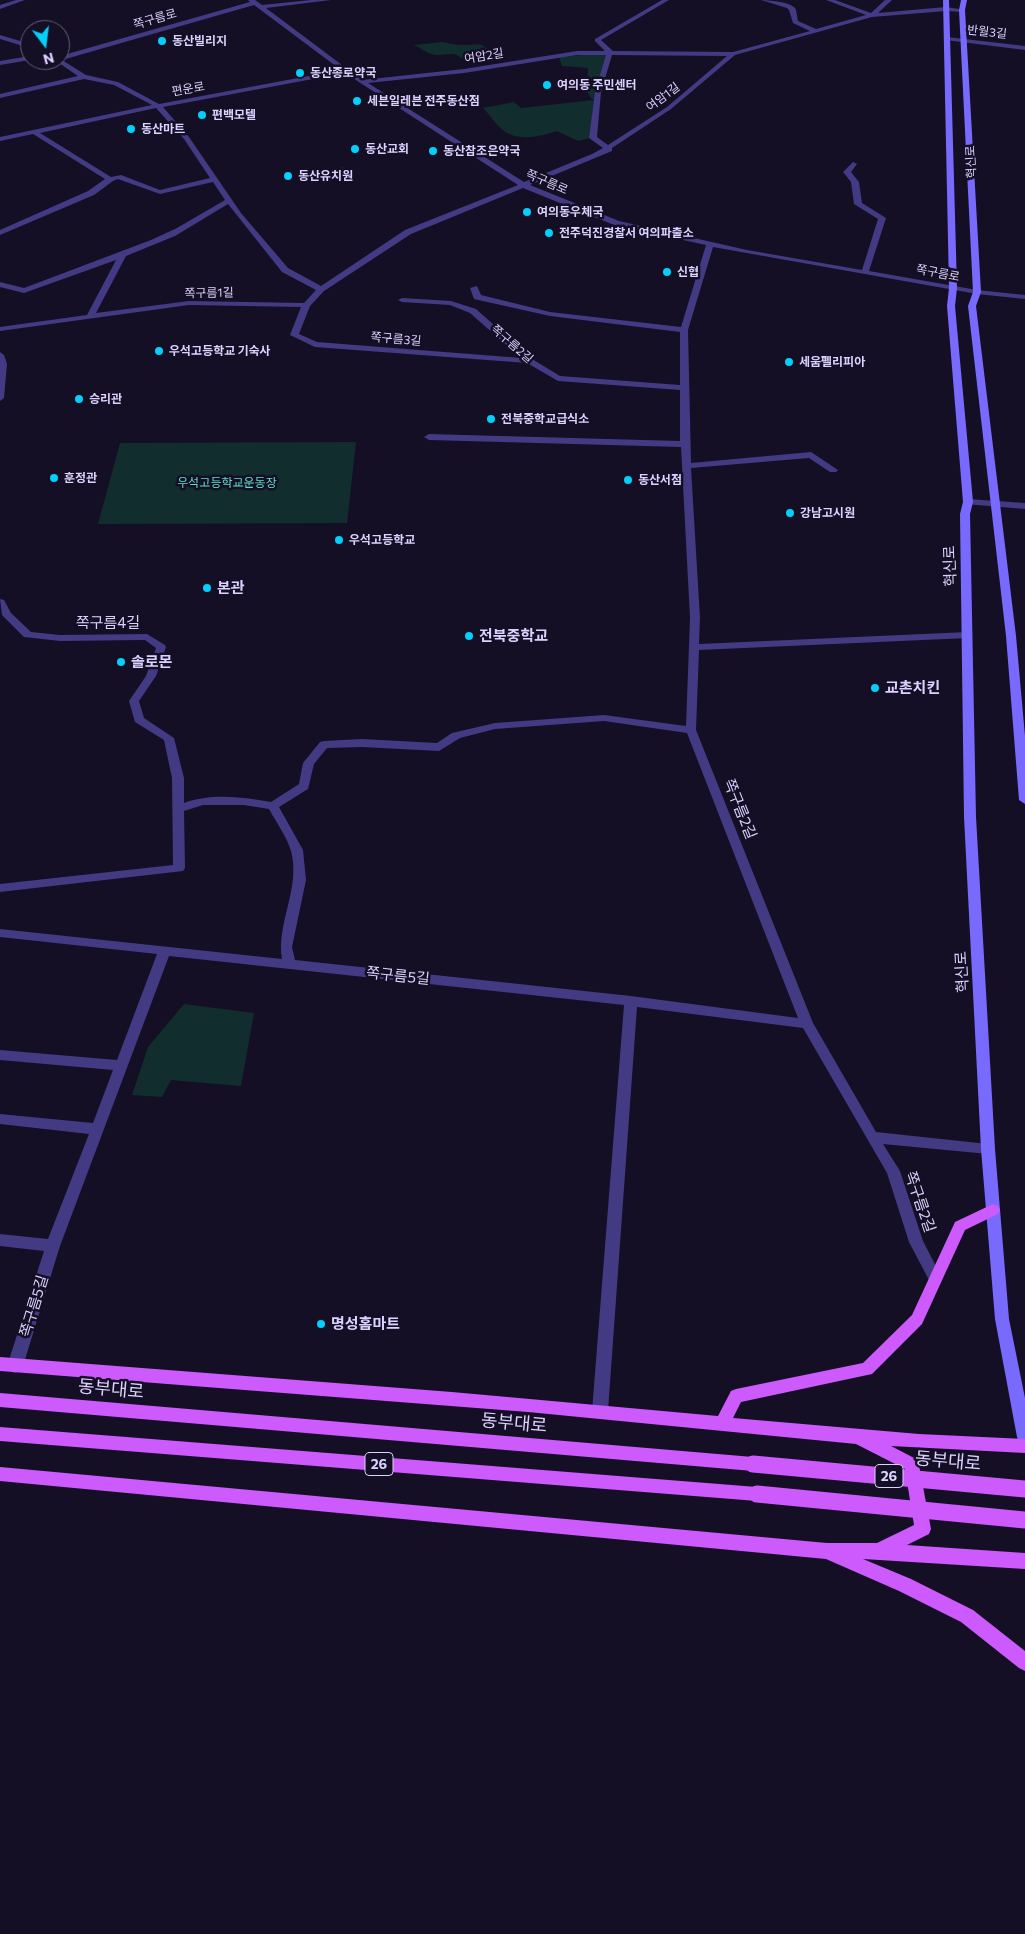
<!DOCTYPE html>
<html>
<head>
<meta charset="utf-8">
<style>
  body { margin:0 }
  #map { position:relative; width:1025px; height:1934px; overflow:hidden; background:#140f24; font-family:Commissioner,sans-serif }
  canvas { display:block }
  .north { position:absolute; left:20px; top:20px; width:50px; height:50px; box-sizing:border-box; background:#140f24; border:1px solid #645d7c; border-radius:50%; rotate:165deg; font-size:14px; font-weight:700; line-height:20px; text-align:center; color:#dbd2ff }
  .north::after { content:''; display:block; margin:auto; width:18px; height:22px; background:#02cffa; clip-path:polygon(50% 0,100% 100%,50% 72%,0 100%) }
</style>
</head>
<body>
<div id="map">
<canvas width="1025" height="1934"></canvas>
<div class="north">N</div>
</div>
<script>
const c = document.querySelector('canvas').getContext('2d');
c.lineJoin = 'round';
function fillPath(path, color) { c.fillStyle = color; c.fill(path, 'evenodd'); }
function trace(path, color, width, dash) { c.strokeStyle = color; c.lineWidth = width; c.lineCap = dash ? 'butt' : 'round'; c.setLineDash(dash || []); c.stroke(path); }
function label(font, color, halo, rows, align = 'center') {
  c.font = font + ' Commissioner,"Noto Sans KR",sans-serif'; c.lineWidth = 5; c.setLineDash([]); c.textBaseline = 'middle'; c.strokeStyle = halo; c.fillStyle = color; for (const [text, x, y, turn = 0] of rows) {
    c.save(); c.translate(x, y); c.rotate((+turn || 0) * Math.PI / 180); c.textAlign = isNaN(turn) ? turn : align; if (halo) c.strokeText(text, 0, 0); c.fillText(text, 0, 0); c.restore();
  }
}
fillPath(new Path2D(`
  M442,42C449,43 456,45 463,45C483,45 479,41 495,56L463,60C454,50 448,56 436,55C430,55 420,48 414,45Z
  M607,53L594,99H592L587,92L588,68L562,66L559,57Z
  M594,100L590,138L578,141L557,131C542,136 519,142 504,131C496,125 490,115 483,108L514,102L521,108Z
  M342,167L355,173L324,184L312,177Z
  M356,442L347,523L98,524L120,443Z
  M184,1004L254,1013L241,1086L171,1080L162,1097L132,1095L148,1047Z`), '#122d2e');
fillPath(new Path2D(`
  M16,0H25L0,9V5Z
  M248,0H255L262,5L311,0H331L266,8L362,80L464,69L577,51H605L595,41V39L662,0H669L601,40L613,51L733,52L810,31L793,23L789,10L787,8L761,0C768,0 790,2 795,8C797,11 797,17 798,21L816,29L866,15L826,0H835L871,13L885,0H892L878,13L946,7L965,10L962,12L946,11L872,17L735,55L671,109L612,148V151L530,185L619,221L747,250L862,270L878,219L854,204L851,182L843,172L853,162L857,164L851,172L859,182L862,203L886,218L869,271L977,290L1025,295V299L977,294L713,247L688,330L691,463L811,452L838,470L836,472H830L809,458L691,468L700,618L699,644L968,632L973,635L968,638L699,650L696,730L813,1023L876,1132L988,1144L993,1145L995,1149L993,1153L988,1154L883,1144L900,1171L923,1241L942,1278L940,1282L935,1284L930,1282L909,1242L887,1173L803,1028L637,1007L608,1411L605,1416L600,1418L595,1416L592,1411L624,1005L169,956L60,1246L23,1366L20,1371L15,1373L10,1371L7,1366L44,1251L0,1246V1234L48,1239L89,1134L0,1124V1114L93,1123L113,1070L0,1060V1050L117,1060L157,954L0,937V929L282,959C276,923 301,888 291,851C287,837 276,822 269,809L244,805H203L184,811L185,868L183,871L0,892V884L173,865L172,778L164,740L135,722L129,701L146,676L156,648L145,640L60,641L24,637L2,615L0,599L4,600L11,613L31,632L60,635L147,634L165,645L166,647L156,676L139,701L144,718L174,738L184,778V803C212,793 242,797 271,802L299,784L303,763L320,742L324,741L362,739L437,743L452,733L495,723L604,715L686,726L690,618L681,447L429,440L424,437L429,434L680,441V390L558,381L527,363L315,347L290,335L301,307L189,305L0,331V327L87,315L116,260L24,293L0,287V282L24,288L151,240L177,228L225,200L213,182L160,194L118,179L113,181L94,195L0,235V230L88,191L105,179L33,134L0,141V137L152,105L114,85L84,79L0,98V94L78,76L56,61L55,60H60V56L250,2ZM254,5L341,70L159,104L118,82L86,75L62,60ZM577,55H606L595,92L589,138L603,148L592,154L524,182L368,83L464,73ZM612,55L727,56L667,107L608,145L597,137L601,92ZM345,73L518,185L405,230L321,286L288,268L241,213L189,137L163,107ZM156,108L184,139L210,178L160,190L121,175L111,177L40,133ZM523,188L614,225L706,245L681,327L550,312L481,295L477,286L470,288L474,299L550,316L680,332V385L560,376L532,359L476,309L451,301L402,298L398,300L402,302L450,305L470,313L521,358L317,342L299,334L310,306L324,291L411,234ZM228,204L282,272L316,290L304,303L189,301L96,313L126,256L175,236ZM604,721L687,733L798,1018L631,996L295,960L292,947L306,880L303,850L279,807L308,789L314,764L327,748L362,747L439,751L460,738L495,729Z
  M0,35L30,44V48L0,39Z
  M947,37L1025,46V50L945,40V38Z
  M30,56V60L0,65V61Z
  M0,352L4,355L7,364L4,398L0,401Z
  M968,499L1025,503V509L965,504V500Z`), '#423a83');
fillPath(new Path2D(`
  M943,0H949L957,288L955,306L973,502L970,514L976,817L995,1149L1009,1319L1025,1398V1444L1019,1442L1017,1437L995,1319L981,1149L964,817L960,514L963,502L947,306L949,288Z
  M961,0H967L965,10L981,292L976,306L1016,636L1025,736V804L1019,800L1006,636L968,306L973,292L959,10Z`), '#796afe');
fillPath(new Path2D(`
  M993,1204L998,1206L1000,1210L998,1214L965,1230L922,1324L872,1374L741,1402L733,1418L919,1434L1025,1439V1453L891,1446L918,1460L931,1529L929,1534L907,1545L1025,1553V1569L863,1559L911,1579L973,1610L1025,1651V1671L1019,1668L961,1622L899,1591L826,1559L0,1481V1467L827,1543H877L914,1525L905,1469L856,1444L528,1412L0,1371V1357L452,1392L718,1416L731,1391L736,1389L863,1363L912,1315L955,1222Z
  M0,1393L753,1457L759,1459L761,1464L759,1469L753,1471L0,1407Z
  M0,1427L757,1487L763,1489L765,1494L763,1499L757,1501L0,1441Z`), '#cd5afd');
trace(new Path2D(`
  M753,1464L1025,1489
  M757,1494L1025,1520`), '#cd5afd', 17);
for (const [x, y, r, color] of [
  [162,41,5,"#02cffa"],
  [300,73,5,"#02cffa"],
  [547,85,5,"#02cffa"],
  [357,101,5,"#02cffa"],
  [202,115,5,"#02cffa"],
  [131,129,5,"#02cffa"],
  [355,149,5,"#02cffa"],
  [433,151,5,"#02cffa"],
  [288,176,5,"#02cffa"],
  [527,212,5,"#02cffa"],
  [549,233,5,"#02cffa"],
  [667,272,5,"#02cffa"],
  [159,351,5,"#02cffa"],
  [789,362,5,"#02cffa"],
  [79,399,5,"#02cffa"],
  [491,419,5,"#02cffa"],
  [54,478,5,"#02cffa"],
  [628,480,5,"#02cffa"],
  [790,513,5,"#02cffa"],
  [339,540,5,"#02cffa"],
  [207,588,5,"#02cffa"],
  [469,636,5,"#02cffa"],
  [121,662,5,"#02cffa"],
  [875,688,5,"#02cffa"],
  [321,1324,5,"#02cffa"]
]) { const dot = new Path2D(); dot.arc(x, y, r, 0, 2 * Math.PI); c.fillStyle = color; c.fill(dot); trace(dot, '#140f24', 2); }
label('12px', '#dbd2ff', '#140f24', [
  ["쪽구름로",155,19,-16],
  ["반월3길",987,32,6],
  ["여암2길",484,56,-9],
  ["편운로",188,89,-10],
  ["여암1길",663,97,-37],
  ["혁신로",971,162,-93],
  ["쪽구름로",547,182,23],
  ["쪽구름로",938,273,11],
  ["쪽구름1길",209,293,-1],
  ["쪽구름3길",396,339,5],
  ["쪽구름2길",512,344,41]
]);
label('bold 12px', '#dbd2ff', '#140f24', [
  ["동산빌리지",172,41],
  ["동산종로약국",310,73],
  ["여의동 주민센터",557,85],
  ["세븐일레븐 전주동산점",367,101],
  ["편백모텔",212,115],
  ["동산마트",141,129],
  ["동산교회",365,149],
  ["동산참조은약국",443,151],
  ["동산유치원",298,176],
  ["여의동우체국",537,212],
  ["전주덕진경찰서 여의파출소",559,233],
  ["신협",677,272],
  ["우석고등학교 기숙사",169,351],
  ["세움펠리피아",799,362],
  ["승리관",89,399],
  ["전북중학교급식소",501,419],
  ["훈정관",64,478],
  ["동산서점",638,480],
  ["강남고시원",800,513],
  ["우석고등학교",349,540]
], 'left');
label('12px', '#5edec8', '#140f24', [
  ["우석고등학교운동장",227,483]
]);
for (const [x, y, w] of [
  [379,1464,28],
  [889,1476,28]
]) { const box = new Path2D(); box.roundRect(x - w / 2, y - 11.5, w, 23, 4); c.fillStyle = '#140f24'; c.fill(box); trace(box, '#dbd2ff', 1); }
label('bold 14px', '#dbd2ff', null, [
  ["26",379,1464],
  ["26",889,1476]
]);
label('15px', '#dbd2ff', '#140f24', [
  ["혁신로",950,566,-92],
  ["쪽구름4길",108,623],
  ["쪽구름2길",740,809,68],
  ["혁신로",962,972,-93],
  ["쪽구름5길",398,976,6],
  ["쪽구름2길",920,1202,71],
  ["쪽구름5길",34,1306,-73]
]);
label('bold 15px', '#dbd2ff', '#140f24', [
  ["본관",217,588],
  ["전북중학교",479,636],
  ["솔로몬",131,662],
  ["교촌치킨",885,688],
  ["명성홈마트",331,1324]
], 'left');
label('18px', '#dbd2ff', '#140f24', [
  ["동부대로",111,1389,5],
  ["동부대로",514,1423,5],
  ["동부대로",948,1461,5]
]);
</script>
</body>
</html>
